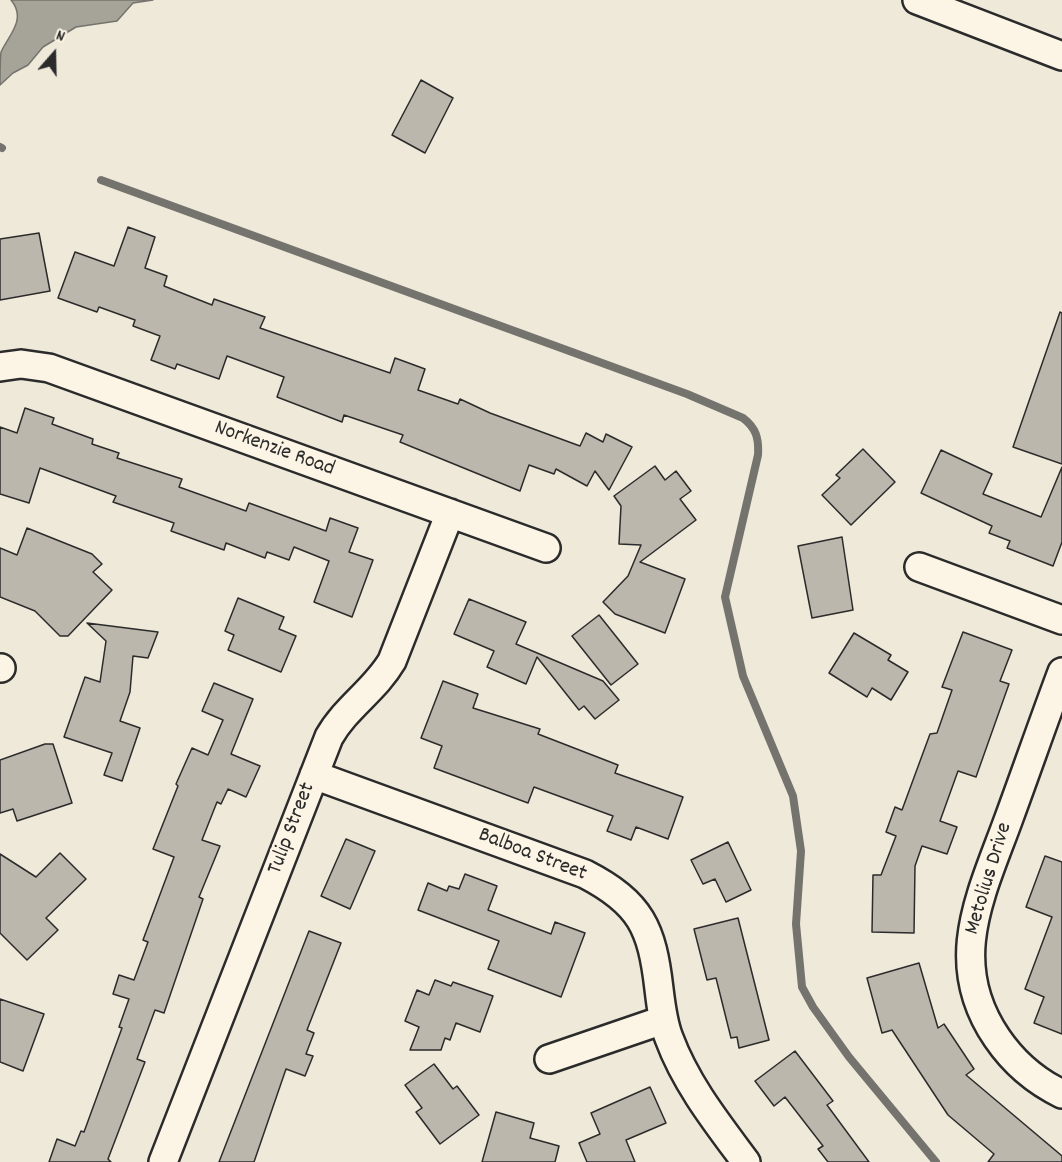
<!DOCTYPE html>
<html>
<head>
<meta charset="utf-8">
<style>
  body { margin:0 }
  #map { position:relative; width:1062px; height:1162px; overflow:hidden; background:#efe9da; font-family:Dekko,sans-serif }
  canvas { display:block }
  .north { position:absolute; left:24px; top:24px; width:60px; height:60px; -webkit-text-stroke:4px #fcf5e5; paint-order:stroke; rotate:20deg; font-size:16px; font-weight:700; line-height:24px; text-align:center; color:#2b2b2b }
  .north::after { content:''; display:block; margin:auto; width:21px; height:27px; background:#2b2b2b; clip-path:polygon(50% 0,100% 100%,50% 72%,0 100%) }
</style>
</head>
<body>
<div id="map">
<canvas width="1062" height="1162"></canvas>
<div class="north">N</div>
</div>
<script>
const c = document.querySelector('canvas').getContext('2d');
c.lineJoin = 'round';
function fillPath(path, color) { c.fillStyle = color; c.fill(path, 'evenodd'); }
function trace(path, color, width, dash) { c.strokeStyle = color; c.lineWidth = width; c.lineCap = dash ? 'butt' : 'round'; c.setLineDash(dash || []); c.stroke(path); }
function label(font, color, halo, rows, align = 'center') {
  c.font = font + ' Dekko,sans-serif'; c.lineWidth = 4.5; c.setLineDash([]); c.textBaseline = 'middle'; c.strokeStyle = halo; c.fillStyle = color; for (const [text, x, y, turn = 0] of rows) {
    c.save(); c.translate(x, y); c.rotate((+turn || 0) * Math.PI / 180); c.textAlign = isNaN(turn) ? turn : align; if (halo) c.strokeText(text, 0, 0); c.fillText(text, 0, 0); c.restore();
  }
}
const water = new Path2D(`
  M11,0H153L133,3L117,21L76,27L43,47L28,65L13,73L0,85C0,76 0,60 1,52C9,35 27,19 11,0Z`);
fillPath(water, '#a6a399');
trace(water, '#75736d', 1.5);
trace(new Path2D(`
  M0,147L2,148
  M101,180L687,394L743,418C756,428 759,438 758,455L725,597L743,676L793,796L801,851L796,924L802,987L813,1007L849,1057L936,1162`), '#75736d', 8);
const building = new Path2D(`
  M421,80L453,98L425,153L392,135Z
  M128,227L155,237L145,268L167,276L164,286L212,305L214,299L265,317L260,328L390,373L395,358L425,369L418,390L458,404L460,399L490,413L580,446L586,433L603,442L606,434L632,447L609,490L595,471L587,486L556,469L554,474L529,465L520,491L400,442L403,435L344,415L342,422L277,397L284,377L227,356L219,379L177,364L175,369L151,360L160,336L133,326L135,320L99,307L97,312L58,298L75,252L114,266Z
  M39,233L50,291L0,300V239Z
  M1060,312L1062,313V464L1013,447Z
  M25,408L54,418L52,424L93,439L92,444L119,453L117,458L182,479L179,487L246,511L249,503L326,531L330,518L358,528L349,552L373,560L352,617L314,602L329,561L294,547L289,560L267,552L265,558L226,543L224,550L171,531L174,523L113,502L116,496L40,468L29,503L0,494V427L17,433Z
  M863,449L895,482L851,525L822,495L840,478L836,475Z
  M941,450L992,474L983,494L1041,517L1062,467V542L1053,566L1007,548L1010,541L989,533L992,526L921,493Z
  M655,466L665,480L676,471L691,491L680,499L696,520L640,562L685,579L665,633L615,614L603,602L628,576L641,545L619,544L621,506L614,496Z
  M27,528L92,554L102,564L93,572L112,590L68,636H60L35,611L0,597V548L17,555Z
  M842,537L853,610L812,618L798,546Z
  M238,598L284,617L279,629L296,636L281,672L228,650L234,635L225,631Z
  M469,599L526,622L516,644L603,681L619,700L595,719L584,706L579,710L537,657L526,684L487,667L494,651L454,634Z
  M599,615L638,664L611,685L572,636Z
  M87,623L158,632L148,658L133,656L130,692L120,721L140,728L122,781L104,775L112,753L64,737L85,677L100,682L106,641Z
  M963,632L1012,650L1000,681L1009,684L976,777L958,771L940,821L957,827L947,854L922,846L915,866L914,933L872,932L873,875H881L896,836L886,832L895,807L902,810L930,734L937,733L952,690L942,687Z
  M854,633L891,655L888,660L908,672L891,700L872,688L867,697L829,673Z
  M443,681L478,694L473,708L540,729L538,734L618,765L615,773L683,797L668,839L636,827L631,840L607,831L613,816L534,787L528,803L434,768L442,746L421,738Z
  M214,683L253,699L231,754L260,766L246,797L228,789L221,804L217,802L202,840L220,846L199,897L203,899L164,1013L155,1010L137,1059L145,1062L108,1159L111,1162H49L57,1139L75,1146L81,1131L84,1132L122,1028L119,1027L129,999L113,994L119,975L134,980L148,942L143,940L174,857L153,849L178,786L176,784L192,748L208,755L223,720L202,711Z
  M45,744H53L72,803L17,821L13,809L0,813V760Z
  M346,839L375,851L350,909L321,896Z
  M728,842L751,890L726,902L715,879L703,884L691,860Z
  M60,853L86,879L46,918L58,930L27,960L0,933V854L36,877Z
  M1045,856L1062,862V1034L1034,1023L1044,997L1025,989L1052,917L1026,907Z
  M465,874L497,886L488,910L551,934L555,922L585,933L561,997L488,969L499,941L418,910L428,883L447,891L449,886L459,889Z
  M738,918L769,1040L739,1048L737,1037L731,1038L716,978L707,980L694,929Z
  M309,931L341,943L307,1030L314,1033L306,1054L313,1056L305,1076L286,1069L254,1162H219Z
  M919,963L938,1028L944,1024L974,1069L966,1075L1062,1156V1162H988L994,1154L948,1115L892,1030L882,1033L867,978Z
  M435,980L451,986L453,982L493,996L480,1032L456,1023L450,1040L445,1038L441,1050H410L419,1027L405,1021L417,990L429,995Z
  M0,999L44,1014L23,1071L0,1062Z
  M795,1051L833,1101L827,1105L869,1162H828L818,1149L823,1146L785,1097L774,1106L755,1081Z
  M434,1064L453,1089L457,1086L479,1115L440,1144L416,1112L422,1108L405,1085Z
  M650,1087L666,1123L626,1140L635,1162H587L579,1143L600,1134L591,1113Z
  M496,1112L534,1123L530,1138L559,1146L555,1162H482Z`);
fillPath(building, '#bcb7ac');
trace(building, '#2b2b2b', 1.5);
const minor = new Path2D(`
  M917,0L1062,56
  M0,367L21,364L49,368L546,548
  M919,567L1062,620
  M0,668H1
  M1062,672C1044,720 1027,769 1009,818C981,895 945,962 997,1038C1014,1063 1035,1081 1062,1094
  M314,775L585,874C641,903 652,928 659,989C661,1006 663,1023 669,1038C686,1084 717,1123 746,1162
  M549,1059L663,1020
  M163,1162L329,737C346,707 375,690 392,661L450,513`);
trace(minor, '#2b2b2b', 32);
trace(minor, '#fcf5e5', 27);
label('22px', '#2b2b2b', '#fcf5e5', [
  ["Norkenzie Road",274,450,20],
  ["Tulip Street",293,829,-69],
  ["Balboa Street",532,856,21],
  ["Metolius Drive",990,879,-73]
]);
</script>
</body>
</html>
